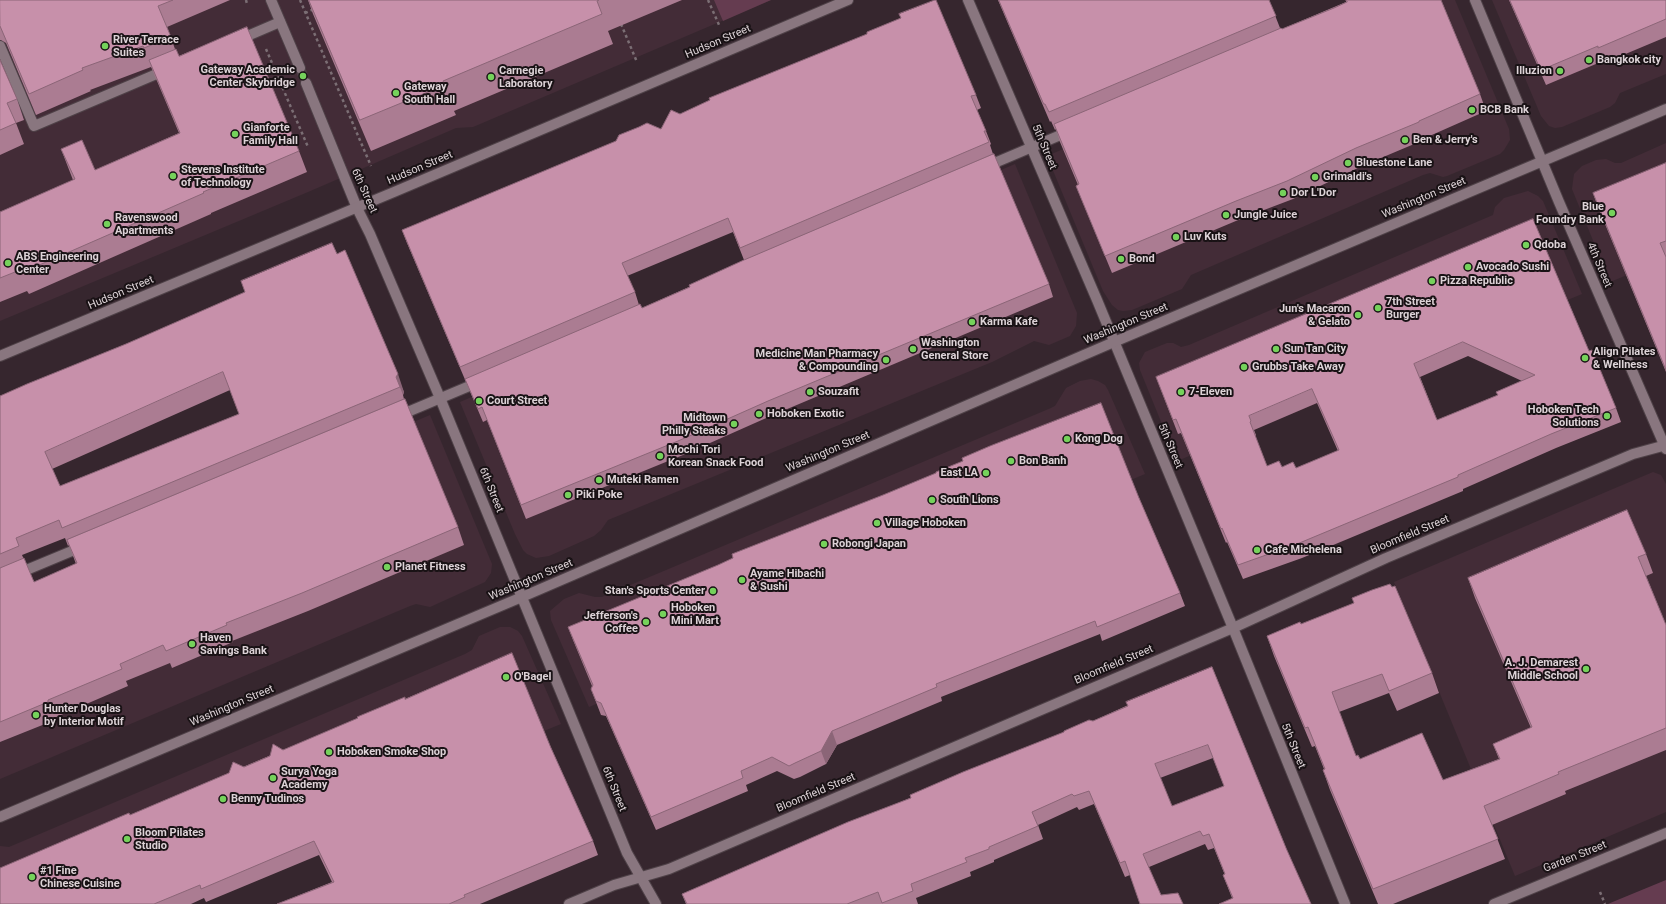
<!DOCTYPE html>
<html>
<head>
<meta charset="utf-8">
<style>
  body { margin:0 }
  canvas { display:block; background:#36262e }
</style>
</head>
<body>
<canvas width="1666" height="904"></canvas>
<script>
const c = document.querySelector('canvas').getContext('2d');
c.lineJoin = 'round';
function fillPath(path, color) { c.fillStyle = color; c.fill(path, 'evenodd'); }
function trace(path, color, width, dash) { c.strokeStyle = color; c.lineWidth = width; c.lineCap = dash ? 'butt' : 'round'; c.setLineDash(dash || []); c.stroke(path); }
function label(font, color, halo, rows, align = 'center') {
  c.font = font + ' Roboto,sans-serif'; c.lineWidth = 4; c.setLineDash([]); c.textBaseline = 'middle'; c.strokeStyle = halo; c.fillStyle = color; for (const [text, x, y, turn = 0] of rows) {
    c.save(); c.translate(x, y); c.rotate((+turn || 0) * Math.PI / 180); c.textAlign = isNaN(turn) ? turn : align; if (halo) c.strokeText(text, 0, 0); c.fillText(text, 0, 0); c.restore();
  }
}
fillPath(new Path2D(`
  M0,0H771L473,127L456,128L308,192L0,321Z
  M1411,0H1455L1509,129L1510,140L1504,150L1500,154L1447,176L1443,177L1430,173L1423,175L1191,275L1182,289L1132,310L1123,311L1118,310L1112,305L1103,291L1047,156Z
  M1492,0H1666V74L1620,93L1615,103L1610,107L1562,127L1555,128L1549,126L1541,116Z
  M1666,143V259L1610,282L1572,189L1574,174L1582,166L1596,160L1606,159L1615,163H1621Z
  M1015,164L1077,313L1076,326L1070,336L1049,345L1034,341L992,362L608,520L601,530L594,536L549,556L536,558L527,554L523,550L515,534L460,402Z
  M1528,191L1538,196L1543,201L1582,294L1177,461L1140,370L1139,363L1145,352L1167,343H1173L1181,347L1189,345L1493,215L1495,207L1504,198Z
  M1091,379L1098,381L1105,385L1108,390L1145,474L589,707L551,620L550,611L564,599L579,593L595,597H602L1051,408L1055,406L1066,388L1080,381Z
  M430,415L492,564L491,573L485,582L430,607L416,604L410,606L0,779V598Z
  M1653,472L1661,475L1666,484V812L1515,876L1394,582Z
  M500,627H510L518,631L522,636L561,724L118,904H0V846L9,847L465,654L472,650L479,636Z`), '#432c37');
fillPath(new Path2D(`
  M714,0H771L723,21Z
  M1666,880V904H1608L1615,901Z`), '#653c50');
trace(new Path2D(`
  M300,68L306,83`), '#4f4047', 10, [10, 5]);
const lane = new Path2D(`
  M238,40L280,22
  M0,46L34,126L166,70
  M985,167L1070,131
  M398,416L479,382
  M0,581L84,546`);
const street = new Path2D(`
  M271,0L300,68
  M968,0L1097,300L1233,628L1345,904
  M306,83L357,208L370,234L440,398L627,853L656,904
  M1494,904L1666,833`);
const secondary = new Path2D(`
  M1475,0L1559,202L1666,449
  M0,356L394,192L848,0
  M0,817L522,597L1114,342L1666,109
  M569,904L614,885L669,869L1233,628L1386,558L1633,454L1666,445`);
trace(lane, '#4f4248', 12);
trace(street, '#4f4248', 12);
trace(secondary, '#4f4248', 12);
trace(new Path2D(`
  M246,0L247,4
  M300,0L371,166
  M708,0L720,27
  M305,13L314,9
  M621,24L637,62
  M266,49L308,147
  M1600,892L1605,904`), '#7b6e74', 2.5, [3, 3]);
trace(lane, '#89767f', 10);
trace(street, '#89767f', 10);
trace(secondary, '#89767f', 10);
fillPath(new Path2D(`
  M0,0H230L167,27L175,49L179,56L299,151L307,172L211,213V214L29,294L27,291L0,302V212L73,180L61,149L95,170L179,133L157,81L152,69L151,67L90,90L91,91L36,115L6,43L1,40H0Z
  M308,0H682L608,31L613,44L454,111L456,115L371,151L313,14Z
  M998,0H1269L1280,28L1282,29L1346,2V0H1441L1480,94L1486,111L1425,138L1426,139L1362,166L1293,199L1243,218L1112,273L1083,203L1076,186L1078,185L1060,142L1056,129L1055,130L1051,121L1050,122Z
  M1509,0H1666V37L1604,63L1603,61L1546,85Z
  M0,60L17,99L24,120L16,123L24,144L0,155Z
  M976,95L981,108L977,110L986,131L991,144L990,145L993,154L1049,284L1053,297L773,415L683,455L526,519L487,420L483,422L407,243L402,230L661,129L680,114ZM733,232L744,260L689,287L642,308L639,305L635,292L627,276Z
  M1666,163V372L1598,207L1593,193Z
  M1533,219L1589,351L1616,408L1621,422L1556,448L1463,489V491L1302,558L1243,579L1227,542L1226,543L1181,433L1178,434L1156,377ZM1468,356L1522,381L1496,392L1498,395L1437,420L1420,377ZM1317,403L1338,451L1296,468L1282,467L1267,466L1255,436L1256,435L1254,430Z
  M337,254L404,392L403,395L404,399L458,527L464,545L308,611L232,641L233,642L172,668L170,663L126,681L128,686L54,718L55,720L0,742V396L126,344ZM230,390L239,414L60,486L52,469ZM65,538L68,546L69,545L76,564L34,582L22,555Z
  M1139,498L1180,593L1185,606L1102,641L1100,634L941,697L942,701L837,745L826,764L800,777L794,779L777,771L746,785L748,791L656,830L606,716L601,715L591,689L592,686L573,640L568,627Z
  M1646,554L1653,573L1646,576L1666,625V750L1565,791L1566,794L1492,825L1505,859L1393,904H1378L1330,790L1323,770L1324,769L1315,746L1312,747L1274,656L1267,636L1301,624L1432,673L1439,693L1397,711L1389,693L1339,712L1356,756L1360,759L1443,780L1499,759L1493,744L1531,728L1475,598L1468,578Z
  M1212,667L1286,848L1232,898L1223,875H1225L1214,848L1208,850L1205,844L1149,867L1140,904L1130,875L1125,877L1094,804L1079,810L1077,807L1038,825L1043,839L994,860V862L970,872L971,876L916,898L918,904H686L682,894L1093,721ZM1213,758L1224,786L1172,806L1160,778Z
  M405,699L551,748L593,841L598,855L480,904H277L332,882L319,855L206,902L204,898L191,904H0L130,815L283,750Z`), '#ab7c92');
fillPath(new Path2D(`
  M398,374L404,392L403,395L396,377Z
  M832,731L837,745L826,764L821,751Z`), '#8b6577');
const building = new Path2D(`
  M0,0H173L158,6L171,37L144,48L143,46L82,68L83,70L29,94L0,26Z
  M309,0H599L597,1L602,14L443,81L445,85L360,120Z
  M935,0H936L976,95L971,96L986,131H984L989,142L740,248L728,218L622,263L635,292L460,367L402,230L616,141L619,135L639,127L647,123L661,129L671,110L680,114L710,100L709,98L867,34V32L901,18L899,14Z
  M999,0H1269L1276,16L1049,112L1045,104H1044Z
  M1346,0H1441L1480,94L1419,121V122L1356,148L1287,181L1236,201L1105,256L1076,186L1079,184L1054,124L1281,28L1282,29L1334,8L1347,2Z
  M1510,0H1666V19L1598,48V46L1541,70Z
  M247,27L299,151L203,192L204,193L21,273L20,270L0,278V212L75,179L61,149L82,140L95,170L180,133L149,60L176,49L179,56Z
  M0,60L17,99L7,103L16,123L0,130Z
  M994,154L1049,284L768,401L678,441L521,505L482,407L478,409L465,379L640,304L642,308L690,287L689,285L744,260Z
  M1666,163V241L1660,243L1666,257V370L1593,193Z
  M1533,219L1589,351L1592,350L1616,408L1551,434L1458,475V477L1297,544L1238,565L1222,528L1221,529L1176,419L1173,420L1156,377ZM1463,342L1535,375L1496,392L1498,395L1437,420L1414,364ZM1312,389L1339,450L1296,468L1293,462L1282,467L1279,461L1267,466L1250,422L1251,421L1249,416Z
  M332,243L337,254L345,250L398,374L396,377L400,387L62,528L59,520L16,538L19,546L0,554V396L27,384L126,344L245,292L241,281ZM223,372L239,414L60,486L45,452Z
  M405,399L458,527L302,593L226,623L227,625L166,651L163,645L120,664L122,669L48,700V702L0,722V568L24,558L34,582L77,563L67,540Z
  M1101,403L1139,498L1180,593L1097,627L1095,621L936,684L937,687L832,731L821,751L795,763L789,766L772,757L741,771L743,778L651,817L601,703L596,701L591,689L593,685L568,627L718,565L733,558L732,554L883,495L936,473V472L963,461L962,458L990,446Z
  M1627,510L1646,554L1638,557L1666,625V728L1558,772L1559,774L1484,806L1498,839L1373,889L1323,770L1325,769L1308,727L1305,728L1267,636L1300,622L1301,624L1354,603L1352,598L1372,590L1390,584L1392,587L1395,586L1432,673L1389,691L1382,674L1332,692L1356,756L1358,755L1360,759L1422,733L1443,780L1500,759L1493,744L1532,727L1468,578Z
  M512,653L551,748L593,841L464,895L465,897L449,904H277L334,882L314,841L201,889L200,885L154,904H0V868L129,813L130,815L229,773L233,762L244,767L270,756L273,744L283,750L358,718L357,717L405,697V699Z
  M1212,667L1286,848L1311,904H1219L1233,898L1223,875L1225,874L1209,834L1203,836L1200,831L1143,854L1161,895L1178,893L1183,904H1140L1125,861L1120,863L1089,791L1074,796L1072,794L1032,812L1038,826L989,847V849L965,858L967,862L911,884L913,891L882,903L878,892L847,904H687L682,894L848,822L911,798L910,795L963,772L1064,732V731L1089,720L1093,721L1128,706L1126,702ZM1208,745L1224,786L1172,806L1155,764Z`);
fillPath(building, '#c790aa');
trace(building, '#8b6577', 1);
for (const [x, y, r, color] of [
  [105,46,4,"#75d25b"],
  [1589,60,4,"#75d25b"],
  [1560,71,4,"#75d25b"],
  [303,76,4,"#75d25b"],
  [491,77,4,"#75d25b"],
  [396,93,4,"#75d25b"],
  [1472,110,4,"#75d25b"],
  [235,134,4,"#75d25b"],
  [1405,140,4,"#75d25b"],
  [1348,163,4,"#75d25b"],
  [173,176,4,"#75d25b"],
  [1315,177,4,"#75d25b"],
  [1283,193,4,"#75d25b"],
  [1612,213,4,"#75d25b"],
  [1226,215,4,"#75d25b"],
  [107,224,4,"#75d25b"],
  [1176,237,4,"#75d25b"],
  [1526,245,4,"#75d25b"],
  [1121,259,4,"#75d25b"],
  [8,263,4,"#75d25b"],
  [1468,267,4,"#75d25b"],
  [1432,281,4,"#75d25b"],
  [1378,308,4,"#75d25b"],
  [1358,315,4,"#75d25b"],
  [972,322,4,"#75d25b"],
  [913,349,4,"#75d25b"],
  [1276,349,4,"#75d25b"],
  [1585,358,4,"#75d25b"],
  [886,360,4,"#75d25b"],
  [1244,367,4,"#75d25b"],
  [810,392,4,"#75d25b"],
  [1181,392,4,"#75d25b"],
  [479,401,4,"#75d25b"],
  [759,414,4,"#75d25b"],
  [1607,416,4,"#75d25b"],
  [734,424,4,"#75d25b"],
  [1067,439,4,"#75d25b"],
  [660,456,4,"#75d25b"],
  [1011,461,4,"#75d25b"],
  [986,473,4,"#75d25b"],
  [599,480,4,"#75d25b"],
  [568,495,4,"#75d25b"],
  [932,500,4,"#75d25b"],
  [877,523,4,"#75d25b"],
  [824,544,4,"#75d25b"],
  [1257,550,4,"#75d25b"],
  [387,567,4,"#75d25b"],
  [742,580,4,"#75d25b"],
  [713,591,4,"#75d25b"],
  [663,614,4,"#75d25b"],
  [646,622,4,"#75d25b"],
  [192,644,4,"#75d25b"],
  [1586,669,4,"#75d25b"],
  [506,677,4,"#75d25b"],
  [36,715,4,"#75d25b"],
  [329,752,4,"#75d25b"],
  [273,778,4,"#75d25b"],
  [223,799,4,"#75d25b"],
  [127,839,4,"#75d25b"],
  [32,877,4,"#75d25b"]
]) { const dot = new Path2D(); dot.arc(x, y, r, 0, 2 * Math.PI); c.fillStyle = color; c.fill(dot); trace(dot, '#191215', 1.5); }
label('bold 11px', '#ddd3d7', '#191215', [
  ["River Terrace",113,40],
  ["Suites",113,53],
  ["Bangkok city",1597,60],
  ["Gateway Academic",295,70,"right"],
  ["Center Skybridge",295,83,"right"],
  ["Carnegie",499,71],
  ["Laboratory",499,84],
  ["Illuzion",1552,71,"right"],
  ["Gateway",404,87],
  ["South Hall",404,100],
  ["BCB Bank",1480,110],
  ["Gianforte",243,128],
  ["Family Hall",243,141],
  ["Ben & Jerry's",1413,140],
  ["Bluestone Lane",1356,163],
  ["Stevens Institute",181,170],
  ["of Technology",181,183],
  ["Grimaldi's",1323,177],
  ["Dor L'Dor",1291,193],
  ["Blue",1604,207,"right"],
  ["Foundry Bank",1604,220,"right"],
  ["Jungle Juice",1234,215],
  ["Ravenswood",115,218],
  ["Apartments",115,231],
  ["Luv Kuts",1184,237],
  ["Qdoba",1534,245],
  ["ABS Engineering",16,257],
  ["Center",16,270],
  ["Bond",1129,259],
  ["Avocado Sushi",1476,267],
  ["Pizza Republic",1440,281],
  ["7th Street",1386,302],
  ["Burger",1386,315],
  ["Jun's Macaron",1350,309,"right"],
  ["& Gelato",1350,322,"right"],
  ["Karma Kafe",980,322],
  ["Washington",921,343],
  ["General Store",921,356],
  ["Sun Tan City",1284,349],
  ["Align Pilates",1593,352],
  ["& Wellness",1593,365],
  ["Medicine Man Pharmacy",878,354,"right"],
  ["& Compounding",878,367,"right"],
  ["Grubbs Take Away",1252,367],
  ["Souzafit",818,392],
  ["7-Eleven",1189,392],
  ["Court Street",487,401],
  ["Hoboken Tech",1599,410,"right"],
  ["Solutions",1599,423,"right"],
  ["Hoboken Exotic",767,414],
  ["Midtown",726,418,"right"],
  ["Philly Steaks",726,431,"right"],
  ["Kong Dog",1075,439],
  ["Mochi Tori",668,450],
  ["Korean Snack Food",668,463],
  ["Bon Banh",1019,461],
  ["East LA",978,473,"right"],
  ["Muteki Ramen",607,480],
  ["Piki Poke",576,495],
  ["South Lions",940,500],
  ["Village Hoboken",885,523],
  ["Robongi Japan",832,544],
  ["Cafe Michelena",1265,550],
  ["Planet Fitness",395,567],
  ["Ayame Hibachi",750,574],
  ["& Sushi",750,587],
  ["Stan's Sports Center",705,591,"right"],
  ["Hoboken",671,608],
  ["Mini Mart",671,621],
  ["Jefferson's",638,616,"right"],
  ["Coffee",638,629,"right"],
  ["Haven",200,638],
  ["Savings Bank",200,651],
  ["A. J. Demarest",1578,663,"right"],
  ["Middle School",1578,676,"right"],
  ["O'Bagel",514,677],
  ["Hunter Douglas",44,709],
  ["by Interior Motif",44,722],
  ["Hoboken Smoke Shop",337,752],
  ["Surya Yoga",281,772],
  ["Academy",281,785],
  ["Benny Tudinos",231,799],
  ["Bloom Pilates",135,833],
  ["Studio",135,846],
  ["#1 Fine",40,871],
  ["Chinese Cuisine",40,884]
], 'left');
label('11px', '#ddd3d7', '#191215', [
  ["Hudson Street",718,42,-23],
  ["5th Street",1044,147,67],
  ["Hudson Street",420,168,-23],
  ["6th Street",364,191,66],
  ["Washington Street",1424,198,-23],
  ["4th Street",1599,265,67],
  ["Hudson Street",121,293,-23],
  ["Washington Street",1126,324,-23],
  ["5th Street",1170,446,67],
  ["Washington Street",828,452,-23],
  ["6th Street",491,490,68],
  ["Bloomfield Street",1410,535,-23],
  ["Washington Street",531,580,-23],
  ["Bloomfield Street",1114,665,-23],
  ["Washington Street",232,706,-23],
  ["5th Street",1293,746,68],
  ["6th Street",614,789,68],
  ["Bloomfield Street",816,793,-23],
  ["Garden Street",1575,857,-22]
]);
</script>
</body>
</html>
